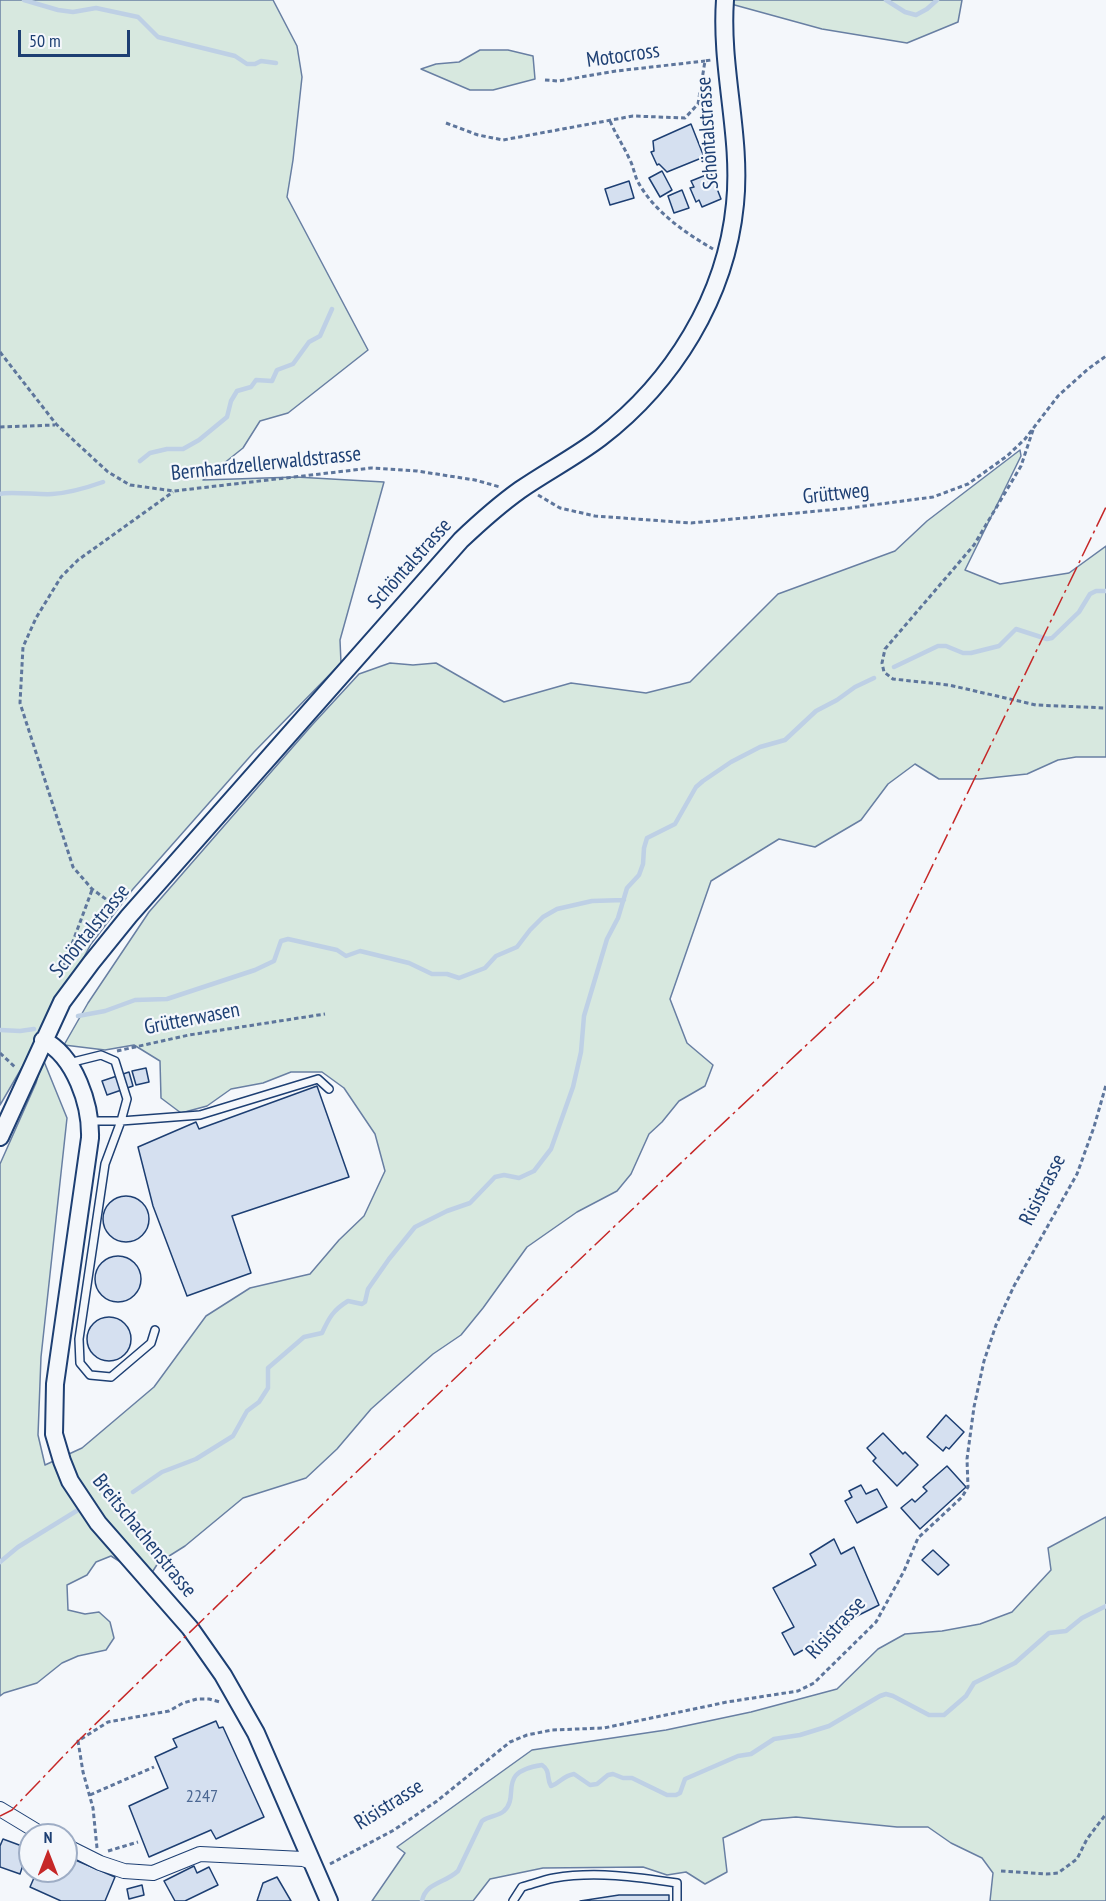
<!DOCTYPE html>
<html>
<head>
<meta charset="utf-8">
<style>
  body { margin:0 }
  #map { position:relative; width:1106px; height:1901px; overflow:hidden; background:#f4f7fb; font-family:"PT Sans Narrow",sans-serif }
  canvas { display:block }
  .north { position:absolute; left:18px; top:1823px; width:60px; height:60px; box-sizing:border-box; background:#f4f7fb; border:2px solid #9eadc5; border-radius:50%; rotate:0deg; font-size:16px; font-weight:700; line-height:24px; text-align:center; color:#1d3f73 }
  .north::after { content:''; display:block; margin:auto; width:21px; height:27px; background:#c62828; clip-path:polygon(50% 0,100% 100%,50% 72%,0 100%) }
  .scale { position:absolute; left:18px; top:30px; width:112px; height:27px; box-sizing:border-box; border:3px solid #1d3f73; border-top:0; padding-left:8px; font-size:18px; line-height:21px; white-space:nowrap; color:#1d3f73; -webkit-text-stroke:4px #f4f7fb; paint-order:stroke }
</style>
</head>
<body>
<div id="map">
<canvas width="1106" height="1901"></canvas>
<div class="north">N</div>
<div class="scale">50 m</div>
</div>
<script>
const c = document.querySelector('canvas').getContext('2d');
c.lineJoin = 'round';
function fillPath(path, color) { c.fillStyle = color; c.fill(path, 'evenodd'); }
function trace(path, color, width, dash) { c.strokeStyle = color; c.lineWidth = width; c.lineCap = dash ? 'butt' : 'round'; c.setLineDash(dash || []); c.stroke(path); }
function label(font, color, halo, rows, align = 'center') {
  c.font = font + ' "PT Sans Narrow",sans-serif'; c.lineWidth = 4.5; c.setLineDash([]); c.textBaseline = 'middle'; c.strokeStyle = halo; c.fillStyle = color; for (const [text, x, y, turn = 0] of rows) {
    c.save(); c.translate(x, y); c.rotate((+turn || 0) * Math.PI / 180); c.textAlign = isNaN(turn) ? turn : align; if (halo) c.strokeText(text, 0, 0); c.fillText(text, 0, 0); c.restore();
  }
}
const green = new Path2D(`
  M0,0H273L297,46L302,77L293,160L287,197L368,350L288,413L260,421L243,448L203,480L296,477L384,482L340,640L341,663L254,752L133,889L91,944L52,1016L0,1105Z
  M732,0H962L958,22L907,43L822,29L731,4Z
  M480,50H508L533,56L535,79L493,90H470L421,69L436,64L459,62Z
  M1020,450L1021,456L965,570L1000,584L1069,573L1106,546V757H1076L1058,760L1027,774L980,779H939L915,764L888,784L861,820L815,847L779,839L711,881L670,999L687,1043L713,1065L705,1086L679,1101L662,1122L649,1134L631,1174L617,1191L577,1212L527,1247L483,1308L461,1335L433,1354L371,1409L337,1449L306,1478L243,1498L185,1546L158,1563L148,1579L111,1556L96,1562L87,1575L67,1585L68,1610L85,1614L99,1612L110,1622L114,1638L106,1650L78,1656L62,1663L37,1683L4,1693L0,1696V1164L36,1083L43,1059L67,1118L41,1357L38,1435L45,1465L82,1448L154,1387L206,1316L250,1288L310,1274L339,1240L364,1216L385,1171L375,1134L344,1088L322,1072H291L263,1083L231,1089L207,1106L181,1113L161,1098L160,1061L134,1045L105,1050L64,1045L88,1003L149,912L312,725L359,674L390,663L413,665L436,663L504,702L571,683L646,693L690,682L778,594L895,551L927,521Z
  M1106,1517V1901H990L993,1873L982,1858L951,1843L928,1827H897L796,1817L762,1820L723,1838L727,1872L705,1884L686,1872L667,1875L643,1867L543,1868L490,1879L473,1901H372L405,1853L397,1847L532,1750L666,1730L751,1712L837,1689L878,1649L905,1634L942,1631L980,1624L1012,1612L1051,1570L1048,1548Z`);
fillPath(green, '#d7e8df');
trace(green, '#687fa3', 1.5);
trace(new Path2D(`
  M24,0L58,10L73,12L96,8L138,17L158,37L235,56L247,64H255L261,61L276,63
  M886,0L905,12L916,15L927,9L937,0
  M140,461L150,453L167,449H183L199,440L227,417L231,401L237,391L251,387L256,380L272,381L277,370L293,364L309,342L320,336L332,309
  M0,494C7,491 41,495 52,494C70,493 86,488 103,482
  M894,667L938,646H946L963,653H971L999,646L1016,629L1047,639L1052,638L1079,612L1090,594L1096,591H1106
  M78,1016L105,1011L135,1000L167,999L255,970L274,961L281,941L288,939L337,950L346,956L360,951L409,963L432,974H447L459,978L485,968L496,956L517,947L530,930L543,917L557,909L592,901L624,900
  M0,1030L20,1031L34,1029
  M133,1492L162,1472L196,1459L233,1436L247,1411L259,1402L268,1388V1368L304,1337L322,1333C329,1318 333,1310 348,1301L362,1304L365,1302L368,1289L389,1259L415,1227L447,1211L470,1203L495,1177L504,1175L519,1178L534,1171L551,1149L573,1087L581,1052L584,1016L607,939L618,918L627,888L639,875L643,864L644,848L647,838L675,824L696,787L703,781L731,762L760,747L785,740L816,711L837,700L855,687L874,678
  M0,1562L18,1547L78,1510
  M422,1901C426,1882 444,1884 458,1871L482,1821C489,1816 499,1816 504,1811C521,1795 495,1772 542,1765C551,1771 546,1778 551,1786C561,1783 562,1776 574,1774L590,1785L597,1784L608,1775L613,1774L623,1778H632L667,1795H676L680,1793L685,1779L738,1756L751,1754L774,1739L800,1735L829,1726L880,1696L886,1694L893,1696L929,1715H944L966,1696L974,1683L1015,1663L1049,1633L1066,1631L1082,1618L1106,1606`), '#bed0e5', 4.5);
const building = new Path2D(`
  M691,124L704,157L667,172L659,164L657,165L651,152L654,151L653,141Z
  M662,171L672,190L660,197L649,178Z
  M711,173L721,199L702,207L699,200L696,202L690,188L694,187L691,181Z
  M629,181L634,198L610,205L605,189Z
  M682,190L689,208L674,213L668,196Z
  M146,1068L149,1082L136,1085L132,1071Z
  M129,1072L133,1086L107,1095L102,1081Z
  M317,1086L349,1177L232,1216L251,1273L187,1296L153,1206L138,1147L196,1122L199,1129Z
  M103 1219a23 23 0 1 1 46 0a23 23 0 1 1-46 0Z
  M95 1279a23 23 0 1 1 46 0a23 23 0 1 1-46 0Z
  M87 1339a22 22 0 1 1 44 0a22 22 0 1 1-44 0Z
  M946,1415L964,1432L949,1449L946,1447L943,1451L927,1437Z
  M883,1433L903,1454L905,1452L918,1465L897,1486L873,1461L876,1458L867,1448Z
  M947,1466L966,1487L920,1529L901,1508L912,1499L915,1502L927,1491L923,1487Z
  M861,1485L866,1494L877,1489L887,1507L857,1523L845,1501L852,1497L849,1491Z
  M834,1539L841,1554L854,1547L879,1605L847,1621L849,1625L828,1636L831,1642L814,1650L812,1645L794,1655L782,1633L794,1627L773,1588L816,1565L810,1554Z
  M933,1550L949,1565L938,1575L922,1560Z
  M216,1721L219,1728L223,1727L264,1817L216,1839L211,1830L149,1857L129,1806L168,1788L155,1757L177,1747L173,1739Z
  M3,1839L30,1849L27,1863L24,1862L20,1874L0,1867V1846Z
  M66,1856L115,1877L105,1901H61L30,1887L37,1871H66Z
  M194,1866L197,1873L209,1867L218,1885L185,1901H175L164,1881Z
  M277,1877L291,1901H257L263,1883Z
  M142,1885L144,1895L129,1899L127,1889Z
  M619,1895H669V1901H580Z`);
fillPath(building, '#d5e0f0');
trace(building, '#1d3f73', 1.5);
const service = new Path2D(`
  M69,1063L101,1055L115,1061L127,1099L121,1121H91
  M155,1330L151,1343L111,1377L90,1375L80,1363L79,1339L105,1164L121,1121L200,1115L318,1079L329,1089
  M513,1901L522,1887C533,1884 543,1880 554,1878C595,1871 637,1877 677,1883V1901`);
const minor = new Path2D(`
  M0,1809L43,1835
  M66,1846L100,1863L124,1871L153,1873L200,1854L303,1859L312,1862`);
const tertiary = new Path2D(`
  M43,1040C75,1056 91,1105 90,1138L55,1384L54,1434L62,1461L70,1481L98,1523L190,1628L223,1675L256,1733L329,1901
  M0,1137L62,1002L91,963L129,916L461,540C480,522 499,505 520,490C546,472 575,457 600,438C673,382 726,297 735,204C742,136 720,69 725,0`);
trace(service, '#1d3f73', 10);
trace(minor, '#1d3f73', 16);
trace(tertiary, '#1d3f73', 20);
trace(new Path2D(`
  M545,80L558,81L616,71L705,61
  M610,121C616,135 623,145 629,158C633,165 634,173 637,180C653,211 684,232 713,249
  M446,123L478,135L503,140L633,116L685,118L698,104L705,61L711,60
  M0,352L56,424L108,472L130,485L174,491L371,468L417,471L475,480L500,487
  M0,427L55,425
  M1033,430L1021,466L974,545L885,649L882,663L884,672L893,679L949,685L1036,705L1106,708
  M538,495L560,508L595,516L691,523L850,508L933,497L968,484L1007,456L1025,439L1058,396L1088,369L1106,356
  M118,908L92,889L73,867L20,703L23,647L36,618L61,577L78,560L173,492
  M59,979L92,890
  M117,1051L189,1035L325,1014
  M0,1053L16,1068
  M90,1795L154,1767
  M97,1848L93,1808L83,1772L78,1741L108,1722L169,1711L183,1703L197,1699H209L220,1702
  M108,1851L138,1842
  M330,1864L394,1830L437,1801L510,1742L527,1735L552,1730L604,1728L727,1702L798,1691L814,1683L876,1622L904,1571L918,1538L962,1497L968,1487L967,1459L974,1407L984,1361L996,1325L1014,1286L1077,1174L1094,1127L1106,1085
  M1001,1871L1046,1874L1058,1873L1077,1859L1087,1839L1106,1814`), '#5e769c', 3, [4.5, 3]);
trace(service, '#f4f7fb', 7);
trace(minor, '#f4f7fb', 14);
trace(tertiary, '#f4f7fb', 16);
trace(new Path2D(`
  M0,1816L12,1810L78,1741L261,1563L703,1142L878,978L1106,507`), '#c62828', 1.5, [21, 4.5, 3, 4.5]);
label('18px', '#4b6792', null, [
  ["2247",202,1797]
]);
label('21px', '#1d3f73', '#f4f7fb', [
  ["Motocross",623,56,-8],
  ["Schöntalstrasse",708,133,-94],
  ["Bernhardzellerwaldstrasse",266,464,-6],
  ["Grüttweg",836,494,-6],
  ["Schöntalstrasse",410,564,-48],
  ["Schöntalstrasse",90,931,-51],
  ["Grütterwasen",192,1019,-11],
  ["Risistrasse",1043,1190,-63],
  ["Breitschachenstrasse",144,1536,51],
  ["Risistrasse",836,1628,-47],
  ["Risistrasse",389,1805,-32]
]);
</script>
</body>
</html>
